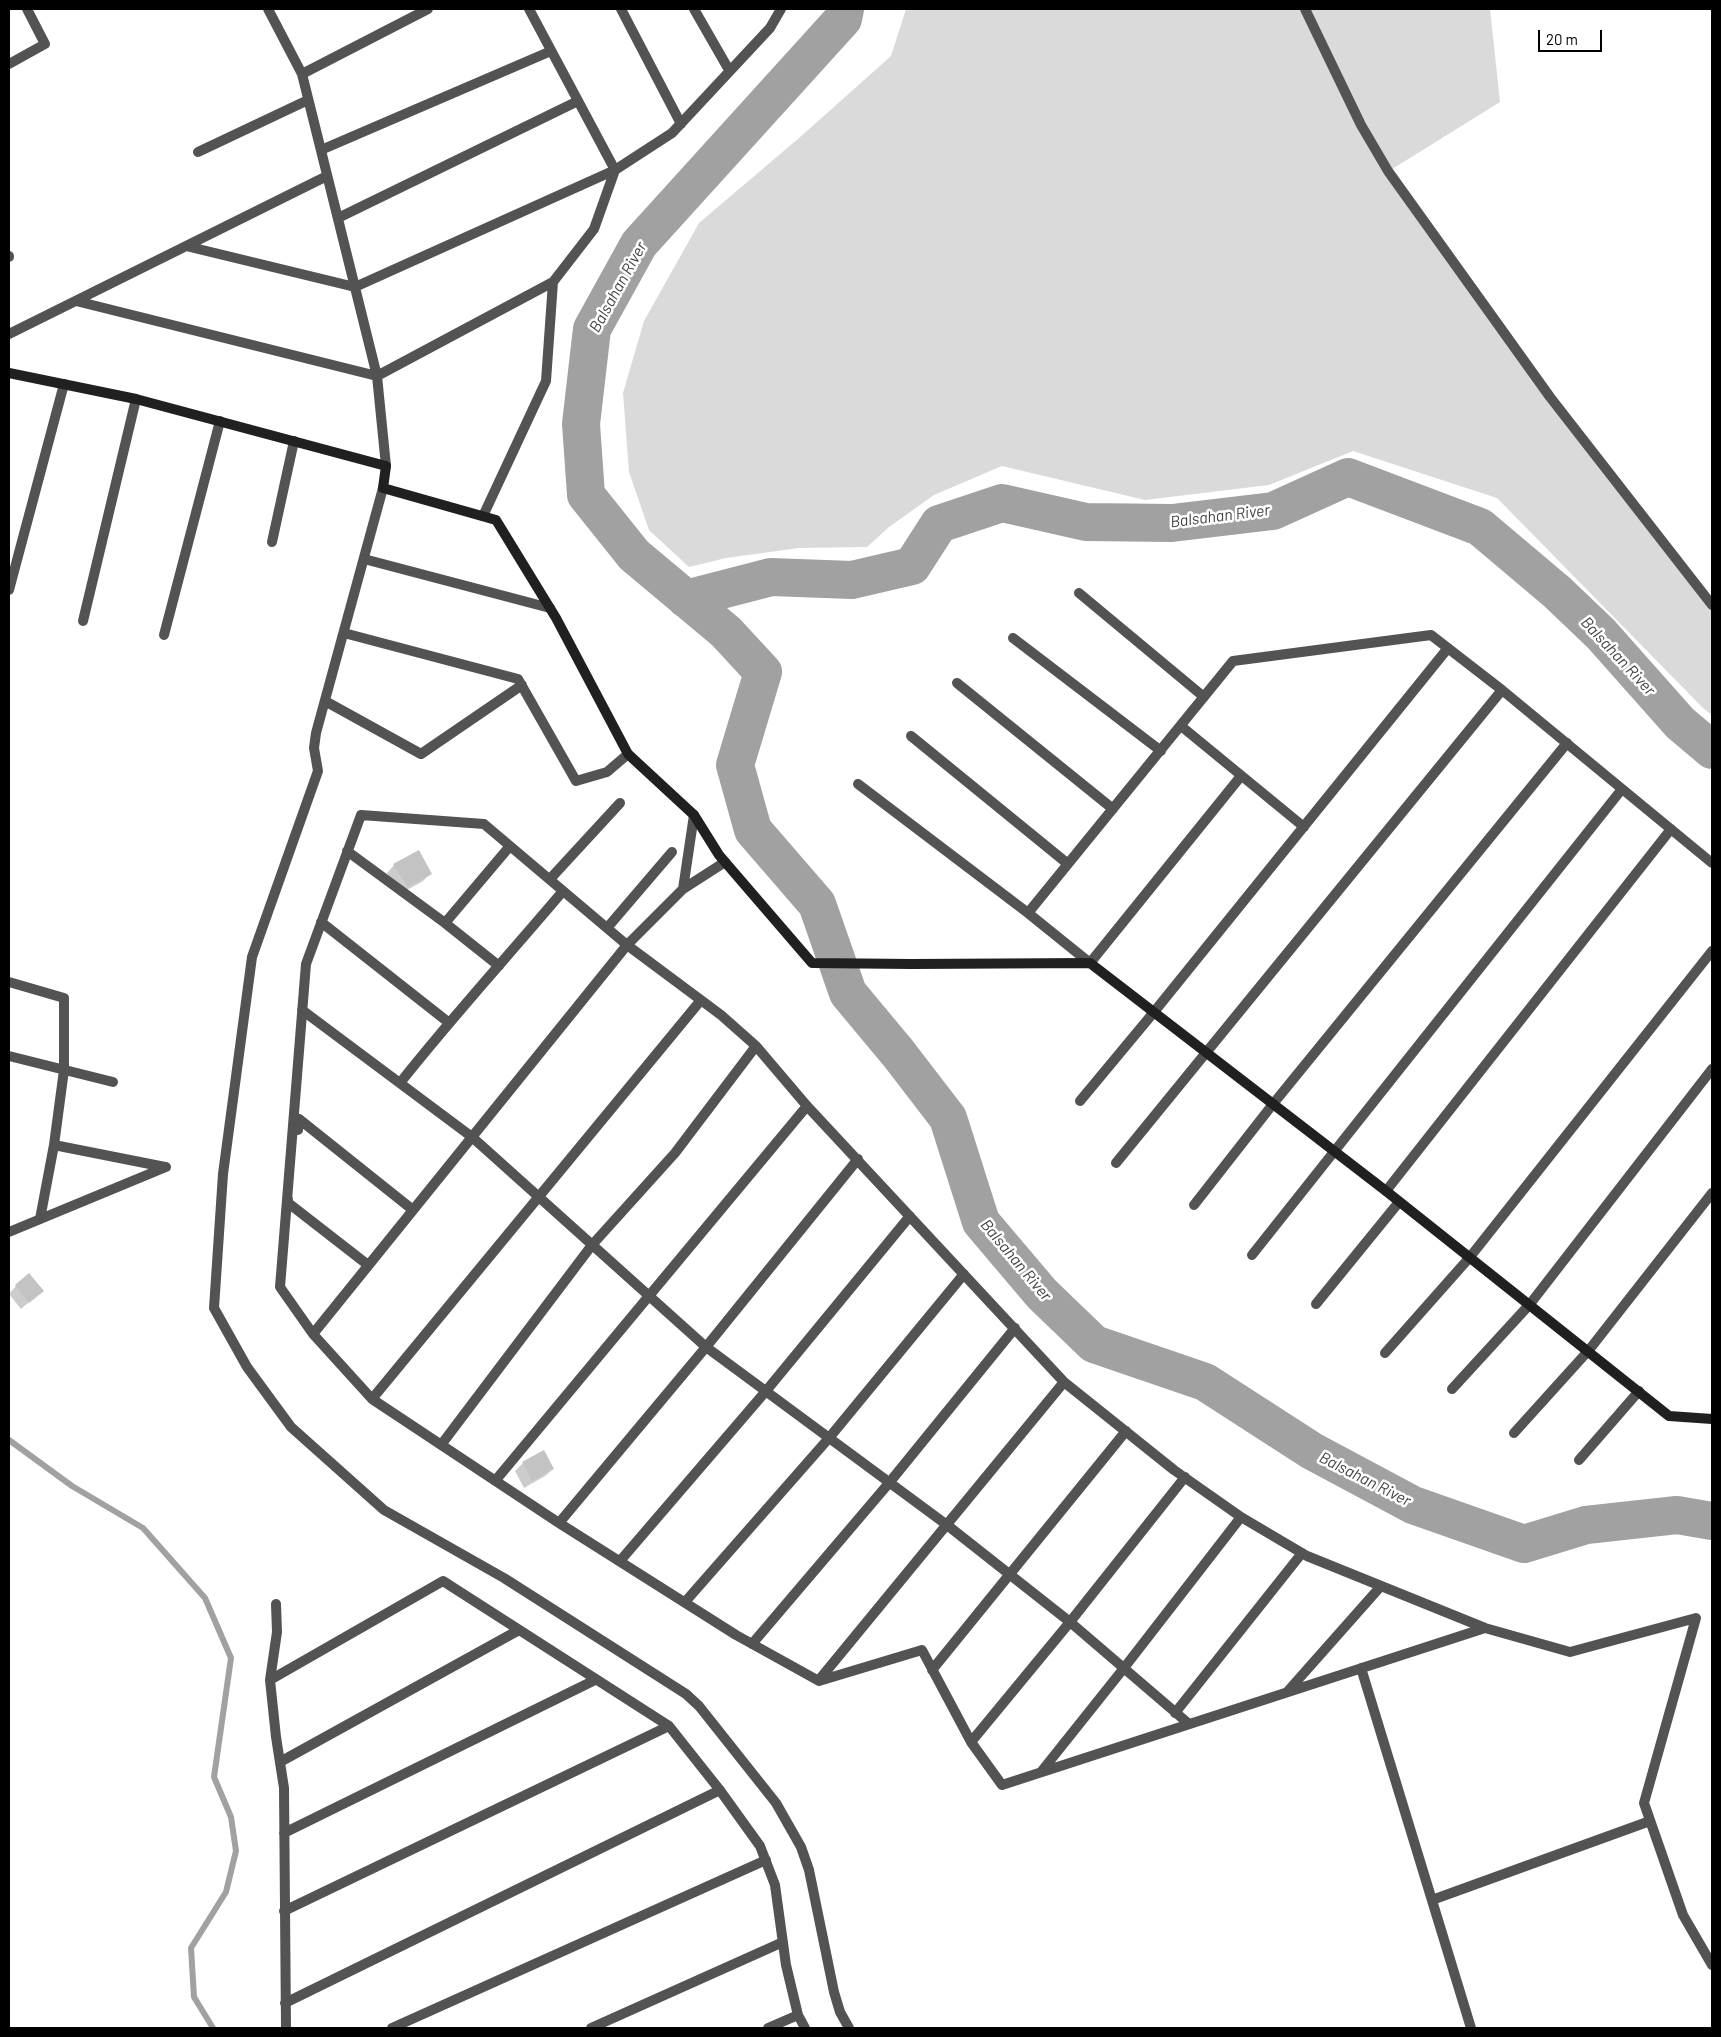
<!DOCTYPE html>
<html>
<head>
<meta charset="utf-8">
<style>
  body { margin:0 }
  #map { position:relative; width:1721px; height:2037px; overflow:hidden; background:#fff; font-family:Barlow,sans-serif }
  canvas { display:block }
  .frame { position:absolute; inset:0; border:10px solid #000; pointer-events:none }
  .scale { position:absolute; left:1538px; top:30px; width:64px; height:22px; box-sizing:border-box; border:2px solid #000; border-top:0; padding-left:6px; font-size:15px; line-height:18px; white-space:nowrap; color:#000; -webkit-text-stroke:4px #fff; paint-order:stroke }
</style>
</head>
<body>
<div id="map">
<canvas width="1721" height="2037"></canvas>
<div class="frame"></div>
<div class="scale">20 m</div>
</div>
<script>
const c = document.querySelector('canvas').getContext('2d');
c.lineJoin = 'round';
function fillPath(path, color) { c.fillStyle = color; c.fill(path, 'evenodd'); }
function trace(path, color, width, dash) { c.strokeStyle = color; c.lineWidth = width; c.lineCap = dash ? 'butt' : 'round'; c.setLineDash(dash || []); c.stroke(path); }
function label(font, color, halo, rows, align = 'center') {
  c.font = font + ' Barlow,sans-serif'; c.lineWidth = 5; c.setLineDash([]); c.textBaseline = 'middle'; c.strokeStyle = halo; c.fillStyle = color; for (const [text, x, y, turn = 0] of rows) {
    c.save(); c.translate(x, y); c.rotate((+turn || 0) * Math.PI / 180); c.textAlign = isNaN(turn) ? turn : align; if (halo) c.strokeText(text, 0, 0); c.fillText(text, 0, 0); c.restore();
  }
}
fillPath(new Path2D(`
  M906,9H1490L1500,102L1389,171L1629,498L1712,601V715L1704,709L1497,498L1353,451L1269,485L1145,500L1002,466L934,495L889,527L867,547L799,548L726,558L689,567L649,530L629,472L623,393L644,321L699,223L799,138L891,56Z`), '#dadada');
fillPath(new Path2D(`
  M394,865L431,873L423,881L400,894L387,873Z
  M16,1286L42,1291L21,1309L9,1294Z
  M523,1463L553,1469L545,1476L524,1488L515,1471Z`), '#0003');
trace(new Path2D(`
  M9,1440L72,1486L143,1528L205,1598L231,1658L214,1777L231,1817L236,1851L226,1892L191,1948L194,1997L213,2028`), '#a1a1a1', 6);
trace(new Path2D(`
  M845,9L843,19L639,244L592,329L581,424L586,495L634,555L726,632L763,672L735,765L753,830L817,904L848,993L898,1053L948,1118L981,1222L1042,1294L1094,1344L1205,1382L1312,1451L1413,1505L1524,1544L1586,1525L1677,1515L1712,1521
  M686,599L771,577L852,580L912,566L939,524L1002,503L1086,522L1172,523L1273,511L1348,477L1480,527L1557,592L1601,634L1680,723L1712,750`), '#a1a1a1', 38);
fillPath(new Path2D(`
  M419,850L432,874L408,887L393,864Z
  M29,1273L44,1291L29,1303L15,1285Z
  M544,1450L554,1469L532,1481L522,1462Z`), '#c3c3c3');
trace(new Path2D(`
  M268,9L302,74L377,376L386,466
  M621,9L681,124
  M694,9L729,70
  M1305,9L1361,125L1388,171L1550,397L1712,605
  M9,64L45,44L27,9
  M302,74L428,9
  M321,150L551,51
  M198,152L308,100
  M338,218L578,101
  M186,246L355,287L615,170L529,9
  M9,257V256
  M76,301L377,376L553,282L594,229L615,170L672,133L770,28L781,9
  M9,334L327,176
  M383,488L316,733L314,748L318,771L252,957L223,1174L214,1308L247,1367L291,1427L384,1510L504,1578L686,1694L699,1706L776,1803L801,1847L809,1870L834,1992L840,2012L849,2028
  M483,516L546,381L553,282
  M272,542L294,441
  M364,559L550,608
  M9,590L64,384
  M1079,593L1204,697
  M83,621L136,399
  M344,633L518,679L576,781L607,772L628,754
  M164,635L220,421
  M1013,638L1161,751
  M957,683L1113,809
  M325,701L421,754L522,685
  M1181,726L1304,827
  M911,736L1068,864
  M1241,776L1090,963L1028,913L1233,661L1431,635L1502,690L1712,863
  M858,784L1028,913
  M347,851L445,923L499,966
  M550,879L620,803
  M683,889L694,815
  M321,922L448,1022
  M445,923L510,846
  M607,928L672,852
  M9,982L64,998V1070L54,1145L40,1219
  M302,1010L472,1137L706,1347L947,1525L1070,1622L1189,1724
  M9,1056L113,1082
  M400,1083C452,1017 509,955 563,891
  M1080,1101L1154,1012L1448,648
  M298,1130L299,1119L413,1210
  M54,1145L165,1167
  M1116,1163L1502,690
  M1386,1191L1671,829
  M288,1199L287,1202L368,1265
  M1194,1205L1273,1104L1567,743
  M9,1232L166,1167
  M1252,1255L1622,789
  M1316,1304L1399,1202
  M313,1334L627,945L683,889L725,862
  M1385,1353L1470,1257L1712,951
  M1452,1389L1530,1304L1712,1069
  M372,1399L701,1000
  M1514,1433L1589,1350L1712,1193
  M441,1445L592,1245L675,1153L756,1046
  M1579,1460L1639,1391
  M495,1481L807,1106
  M559,1523L706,1347L858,1159
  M620,1561L766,1391L910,1216
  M685,1602L829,1438L964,1274
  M276,1604L277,1632L270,1680L276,1737L284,1788L286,2028
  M1485,1628L1002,1785L971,1742L922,1650L819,1681L736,1635L559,1523L372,1399L313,1334L280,1287L306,964L361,815L484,824L627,945L721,1015L756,1046L807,1106L1064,1382L1174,1470L1241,1517L1307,1556L1485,1628L1570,1652L1696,1618L1644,1803L1683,1915L1712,1965
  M752,1644L889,1483L1015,1328
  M1361,1668L1471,2028
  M932,1670L1126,1431
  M270,1680L443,1581L669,1726L719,1789L760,1846L775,1885L786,1965L798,2015L805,2028
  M819,1680L1064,1382
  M1288,1691L1381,1586
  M1175,1713L1302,1553
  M971,1742L1070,1622L1185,1477
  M280,1762L519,1630
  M1041,1772L1124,1668L1241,1517
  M284,1833L595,1680
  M1432,1900L1650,1821
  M284,1911L669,1726
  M285,2003L720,1790
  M392,2028L766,1860
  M591,2028L783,1942
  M768,2028L798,2015`), '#535353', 10);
trace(new Path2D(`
  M9,373L136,399L386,466L383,488L496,520L556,618L628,754L694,815L719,855L812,963L912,964L1090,963L1386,1191L1669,1416L1712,1419`), '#202020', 10);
label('italic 16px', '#424242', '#fff', [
  ["Balsahan River",618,287,-61],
  ["Balsahan River",1220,516,-7],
  ["Balsahan River",1618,656,47],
  ["Balsahan River",1016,1260,50],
  ["Balsahan River",1365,1479,27]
]);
</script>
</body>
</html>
